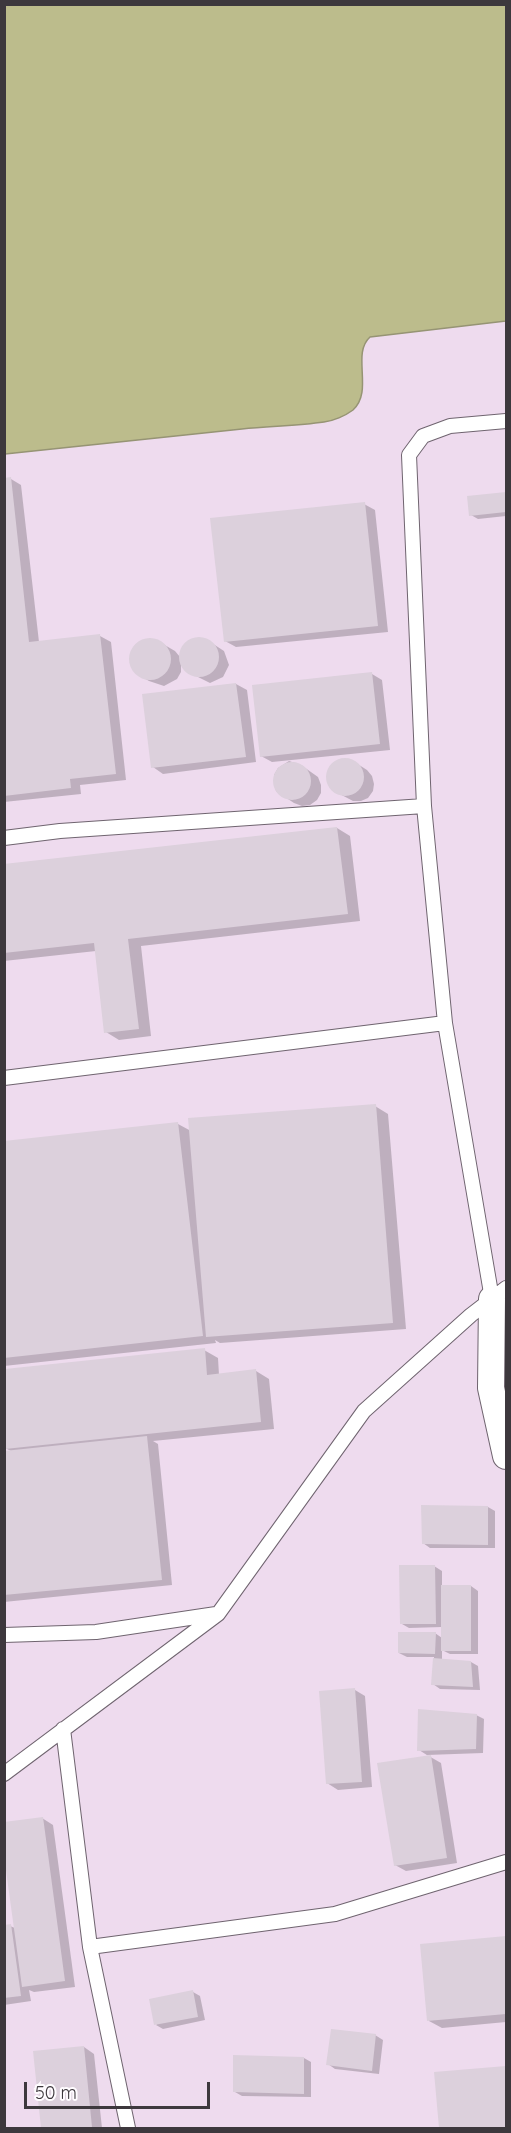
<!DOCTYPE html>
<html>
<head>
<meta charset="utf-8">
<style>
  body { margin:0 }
  #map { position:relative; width:511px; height:2133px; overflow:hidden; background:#f8ebf8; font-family:Quicksand,sans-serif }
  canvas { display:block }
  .frame { position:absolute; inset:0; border:6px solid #3d383d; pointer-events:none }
  .scale { position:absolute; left:24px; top:2082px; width:186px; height:27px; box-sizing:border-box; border:3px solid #3d383d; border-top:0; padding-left:8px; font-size:18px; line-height:21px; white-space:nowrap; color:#3d383d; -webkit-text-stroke:4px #fffcff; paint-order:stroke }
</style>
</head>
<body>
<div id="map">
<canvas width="511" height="2133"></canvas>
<div class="frame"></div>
<div class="scale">50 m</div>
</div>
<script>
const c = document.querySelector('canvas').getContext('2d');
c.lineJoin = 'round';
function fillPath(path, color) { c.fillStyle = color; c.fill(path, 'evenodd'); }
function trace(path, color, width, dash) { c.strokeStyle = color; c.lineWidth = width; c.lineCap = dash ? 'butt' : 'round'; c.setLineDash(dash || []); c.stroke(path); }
fillPath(new Path2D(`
  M506,321V2128H5L4,454L261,427L323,422L337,419L354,409L361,394L362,349L365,341L370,337Z`), '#eedbee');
const water = new Path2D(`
  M4,5H506V321L370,337C351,354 374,391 353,410C345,416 333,421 324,422C297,426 269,426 242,429C163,437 84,446 5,454Z`);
fillPath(water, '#bcbc8c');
trace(water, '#969474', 1.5);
fillPath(new Path2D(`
  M4,479H11L21,485L39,642L100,636L111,642L126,780L80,785L81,794L4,802Z
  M506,494V516L478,519L471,515L469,498Z
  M364,504L375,510L388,632L236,647L225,641Z
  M199,638L207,640L224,651L229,665L223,677L210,683L196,676L185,670L181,658V672L177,679L164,686L149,681L137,674L133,668L131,653L135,646L149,639L156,640L175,651L180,657L186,644Z
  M372,674L382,680L390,750L272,762L261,756Z
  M236,684L247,690L256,762L163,774L153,767Z
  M341,760H348L356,763L367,770L372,776L374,784L373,791L368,798L361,801H353L334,791L329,785L327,777L329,770L334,763Z
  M289,761L301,765L318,777L321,785V793L317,800L310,805L302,806L294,803L276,791L274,783V775L278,768Z
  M337,828L350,836L360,921L141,946L151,1036L119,1040L106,1032L96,951L4,961V866Z
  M375,1106L388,1114L406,1329L220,1343L215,1340L216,1343L4,1366V1143L178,1124L191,1131Z
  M204,1350L218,1358L219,1375L256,1371L269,1379L274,1429L153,1441L158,1444L172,1585L4,1602V1452L11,1451L5,1448L4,1442V1371Z
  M488,1507L495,1511V1548H430L423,1543Z
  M434,1566L442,1571V1586H471L478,1591V1654H450L442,1650V1660L471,1662L478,1666L480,1690L440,1689L433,1684L434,1657H407L399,1653L435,1633L442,1638V1627L409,1628L402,1624Z
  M355,1690L365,1696L372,1787L338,1790L327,1783Z
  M476,1715L484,1719L483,1753L427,1755L441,1763L457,1863L406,1871L395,1865L430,1757L419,1750Z
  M42,1818L53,1825L75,1987L34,1992L29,1990L31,2001L4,2005V1926H10L15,1928Z
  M506,1937V2022L442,2028L429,2021L422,1945Z
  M193,1992L200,1996L205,2020L163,2029L156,2025Z
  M375,2035L383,2040L379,2074L335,2069L328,2064Z
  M84,2047L94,2054L102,2128H42L35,2052Z
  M304,2058L311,2062V2097L242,2096L235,2092Z
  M506,2068V2128H441L436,2074Z`), '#0003');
fillPath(new Path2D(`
  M11,477L29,642L100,634L116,774L70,779L71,788L4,796V478Z
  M506,492V512L469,516L467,496Z
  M365,502L378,626L224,642L210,518Z
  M179 657a20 20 0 1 1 40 0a20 20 0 1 1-40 0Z
  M129 659a21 21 0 1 1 42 0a21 21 0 1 1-42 0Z
  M372,672L380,744L260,757L252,685Z
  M236,683L246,757L151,768L142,694Z
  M326 777a19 19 0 1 1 38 0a19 19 0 1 1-38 0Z
  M273 781a19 19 0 1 1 38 0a19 19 0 1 1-38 0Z
  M337,827L348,914L128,939L139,1029L104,1033L94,943L4,953V864Z
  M376,1104L393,1323L206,1337L188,1118Z
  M178,1122L203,1336L4,1358V1141Z
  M205,1348L207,1375L256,1369L261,1422L5,1449V1369Z
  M147,1436L162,1580L4,1595V1451Z
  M421,1505L488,1506V1545L422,1544Z
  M399,1565H435L436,1624H400Z
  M441,1585H471V1651H441Z
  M398,1632H436L435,1654L398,1653Z
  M433,1658L471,1661L473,1687L431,1685Z
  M355,1688L362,1782L326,1784L319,1691Z
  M418,1709L477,1714L476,1749L417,1751Z
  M431,1755L447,1858L394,1866L377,1763Z
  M43,1817L65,1981L22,1987L4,1856V1822Z
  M11,1924L21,1996L4,1998V1925Z
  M506,1936V2014L427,2021L420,1944Z
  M193,1990L198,2017L154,2025L149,1999Z
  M331,2029L376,2034L372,2071L326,2065Z
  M84,2046L92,2127L41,2128L33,2051Z
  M233,2055L304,2057V2094L233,2092Z
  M506,2066V2128H439L434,2072Z`), '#dcd0dc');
const lane = new Path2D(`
  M4,838L60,831L424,806
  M4,1078L445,1023
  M492,1299L445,1023L424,806L409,455L423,436L450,426L506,421
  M4,1635L96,1632L216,1614
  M63,1729L90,1947L128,2128
  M4,1774L218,1614L364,1411L471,1315L506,1288
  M90,1947L335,1914L506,1862`);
const street = new Path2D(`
  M492,1299L491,1388L506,1456`);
trace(lane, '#6f646f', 16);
trace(street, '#6f646f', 28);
trace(lane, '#fff', 14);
trace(street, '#fff', 26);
</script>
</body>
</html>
